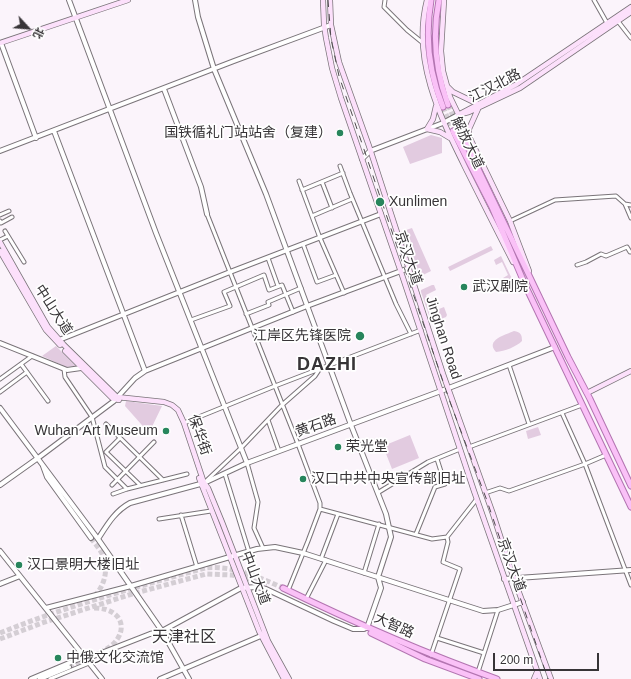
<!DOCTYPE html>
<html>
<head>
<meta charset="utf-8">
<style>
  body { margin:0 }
  #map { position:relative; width:631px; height:679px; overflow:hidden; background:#fbf4fb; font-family:Helvetica,"Noto Sans SC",sans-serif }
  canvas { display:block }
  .north { position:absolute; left:8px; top:8px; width:40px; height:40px; -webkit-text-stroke:3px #fff; paint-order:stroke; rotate:116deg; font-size:11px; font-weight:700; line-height:16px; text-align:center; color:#373437 }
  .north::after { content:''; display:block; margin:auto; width:14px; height:18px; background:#373437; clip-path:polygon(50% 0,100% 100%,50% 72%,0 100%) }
  .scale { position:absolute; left:493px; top:653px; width:106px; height:18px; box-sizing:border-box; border:2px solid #373437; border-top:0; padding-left:5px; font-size:12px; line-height:14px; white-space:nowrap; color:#373437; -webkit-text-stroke:3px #fff; paint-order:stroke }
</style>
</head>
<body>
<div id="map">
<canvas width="631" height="679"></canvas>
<div class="north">北</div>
<div class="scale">200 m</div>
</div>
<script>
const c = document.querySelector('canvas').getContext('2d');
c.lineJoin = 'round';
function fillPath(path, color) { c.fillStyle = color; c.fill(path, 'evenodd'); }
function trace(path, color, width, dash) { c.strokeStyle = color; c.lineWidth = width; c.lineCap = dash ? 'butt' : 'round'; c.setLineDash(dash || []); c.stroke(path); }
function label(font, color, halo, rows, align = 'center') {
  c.font = font + ' Helvetica,"Noto Sans SC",sans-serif'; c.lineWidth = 3.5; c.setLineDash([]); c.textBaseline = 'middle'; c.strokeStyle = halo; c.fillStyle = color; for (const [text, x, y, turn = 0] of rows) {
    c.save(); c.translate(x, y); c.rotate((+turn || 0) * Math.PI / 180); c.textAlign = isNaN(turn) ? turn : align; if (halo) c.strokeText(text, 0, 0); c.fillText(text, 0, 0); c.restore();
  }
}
fillPath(new Path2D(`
  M431,135L442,138V153L410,164L403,147Z
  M412,228L431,271L419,277V274L415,275L400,232Z
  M491,246L493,250L450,271L448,267Z
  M501,256L512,279L505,282L503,278L508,275L502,262L496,265L494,260Z
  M432,285H434L436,290L426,295L434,311L444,307L447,315L446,317L433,322L431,321L421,292V290Z
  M514,331C521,332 522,335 522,341C516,347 505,351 496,352C485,340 505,335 514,331Z
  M56,346L76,366L66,367L42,356Z
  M126,401L162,406L149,433L125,406Z
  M538,427L541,435L528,439L526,431Z
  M410,435L419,458L392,469L383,446Z`), '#e2cbe0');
trace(new Path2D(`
  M448,105L459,129
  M443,107L453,131
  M91,538C95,544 101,550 103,556C109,570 104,588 93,597
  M94,608C128,608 130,639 101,652
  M0,633C67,606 136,587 205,568C232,565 259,577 283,588
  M0,639L42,623L132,594L206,574L232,575L267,584
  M69,667L89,658`), '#d4ced4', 5, [5, 2.5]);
const minor = new Path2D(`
  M385,0L384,7L407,30L423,43
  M594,0L607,23
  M617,20L631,38
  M340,166L350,193L396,304L411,334
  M299,181L320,238L344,293
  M322,182L332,208
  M302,190L343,173
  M625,204L631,218
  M207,214L298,444L320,503V509L308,541L289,588
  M0,215L9,211
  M312,216L352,199
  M0,221L1,223L12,217
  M510,221L555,200L616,196L625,204L631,205
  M5,231L24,262
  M0,240L8,236
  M303,244L317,282L336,275
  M268,258L278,286
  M577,265L586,262L601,254L606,256L627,247L630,252H631
  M246,314L269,305L268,302L301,288
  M191,320L230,306L224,292L264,275L269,290L282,285L293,312
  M21,364L48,401
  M509,365L529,424
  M64,369L65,377L92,417L105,467L127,489
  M0,379L32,356
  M0,392L27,372
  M562,413L585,464L631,585
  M268,420L279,451
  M184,423L275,386L421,330
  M106,424L163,480
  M120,438L106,452L140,485
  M469,447L582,405
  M247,463L258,502L254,528L263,548
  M225,474L249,552
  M205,482L241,448L282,405L315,376L319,370
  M112,485L154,442
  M379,492L428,462L460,449
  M485,493L500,488L509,491L585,464L606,455
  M113,494L127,489L187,474
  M320,509L432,539L447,537L476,500
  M181,515L197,567
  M159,519L211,511
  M416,534L435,487L445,484L437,459
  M321,559L338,514
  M364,573L379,524
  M306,599L326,560
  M437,638L484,653
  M431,655L460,569L443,562L448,542L447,537
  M478,672L498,610
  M50,679L89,663`);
const tertiary = new Path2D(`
  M69,0L156,233L247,463
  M195,0L198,17L214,69L266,194L351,425L386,514L391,537L378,577L381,588L367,628
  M1,43L36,138
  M164,89L201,187L207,214
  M54,131L145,371
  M0,151L234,61L331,25
  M362,159L370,151L443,123L458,115
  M59,340L230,272L381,214
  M0,343L67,370L81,368L83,365
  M0,408L98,539L162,631L189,679
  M43,466L47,477L91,538
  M0,485L38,458L114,401L135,378L145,371L307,306L409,268
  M98,539C107,525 115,511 130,503L204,483L247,463L441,391L555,347
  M0,551L102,679
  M504,579L631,570
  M0,584L20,576
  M46,608L131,586L257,549L275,547L303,553L483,611L498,610L523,602
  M31,679L81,658L86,659L150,634L162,631L241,588L257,587L266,589L334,621L353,629H364
  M40,679L69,667
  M160,679L263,635`);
const secondary = new Path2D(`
  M323,0L324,25L326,38L332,68L341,98L402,275L474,491L540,679
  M330,0L331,25L339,62L369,146L443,374L493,514L514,579L551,679
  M427,0C411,62 442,120 468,173C483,203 498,233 513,262
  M444,0L441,51L443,71L450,97L510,221L529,271
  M0,43L128,0
  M447,86L453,92L478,104
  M436,106L433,119L427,129L440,132L450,138
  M461,114L469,112L520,88L631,12
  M458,115L517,84L631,7
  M469,136V129L478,109
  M0,242L48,327L64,345L117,397L164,402L172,405L178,410L184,423L204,483L208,488L222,522L268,641L289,679
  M0,251L46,330L60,345
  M65,351L112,398L119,400
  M587,393L631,371
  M199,478L259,631L284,679
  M534,679L537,672`);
const primary = new Path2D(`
  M431,0C425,36 429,73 443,107
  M439,0C432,35 436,72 448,105
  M459,129L568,357L590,399L631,486
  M453,131L492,207L526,287L631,507
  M283,588C353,622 424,653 497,679
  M371,633L425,659L479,679`);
trace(minor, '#7a7479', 5);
trace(tertiary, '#7a7479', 6);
trace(secondary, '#7a7479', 6);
trace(primary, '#b375b1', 7);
trace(minor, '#fff', 3);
trace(tertiary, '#fff', 4);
trace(secondary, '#fce0fb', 4.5);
trace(primary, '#fac1f7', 5);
trace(new Path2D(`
  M328,0L331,39L339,76L450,402L486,498L548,679`), '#4c494c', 1, [7, 7]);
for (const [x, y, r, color] of [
  [340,133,4,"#27855c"],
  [380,202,5,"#27855c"],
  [464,287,4,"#27855c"],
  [360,336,5,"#27855c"],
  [166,431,4,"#27855c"],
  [338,447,4,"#27855c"],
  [303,479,4,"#27855c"],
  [19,565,4,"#27855c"],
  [58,658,4,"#27855c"]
]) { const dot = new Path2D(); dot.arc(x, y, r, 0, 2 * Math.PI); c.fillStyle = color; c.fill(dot); trace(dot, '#fff', 1.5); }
label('14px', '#373437', '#fff', [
  ["江汉北路",495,86,-27],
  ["解放大道",467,143,64],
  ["京汉大道",408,258,71],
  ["中山大道",53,310,57],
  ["Jinghan Road",443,338,72],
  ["黄石路",316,426,-20],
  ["保华街",199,435,70],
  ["京汉大道",511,565,70],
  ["中山大道",255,578,69],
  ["大智路",394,626,24]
]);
label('14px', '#373437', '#fff', [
  ["国铁循礼门站站舍（复建）",332,133,"right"],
  ["Xunlimen",389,202],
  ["武汉剧院",472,287],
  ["江岸区先锋医院",351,336,"right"],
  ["Wuhan Art Museum",158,431,"right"],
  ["荣光堂",346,447],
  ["汉口中共中央宣传部旧址",311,479],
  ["汉口景明大楼旧址",27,565],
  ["中俄文化交流馆",66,658]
], 'left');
label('16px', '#373437', '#fff', [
  ["天津社区",184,638]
]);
c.letterSpacing = '1px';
label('bold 18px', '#373437', '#fff', [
  ["DAZHI",327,365]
]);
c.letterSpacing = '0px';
</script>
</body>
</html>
